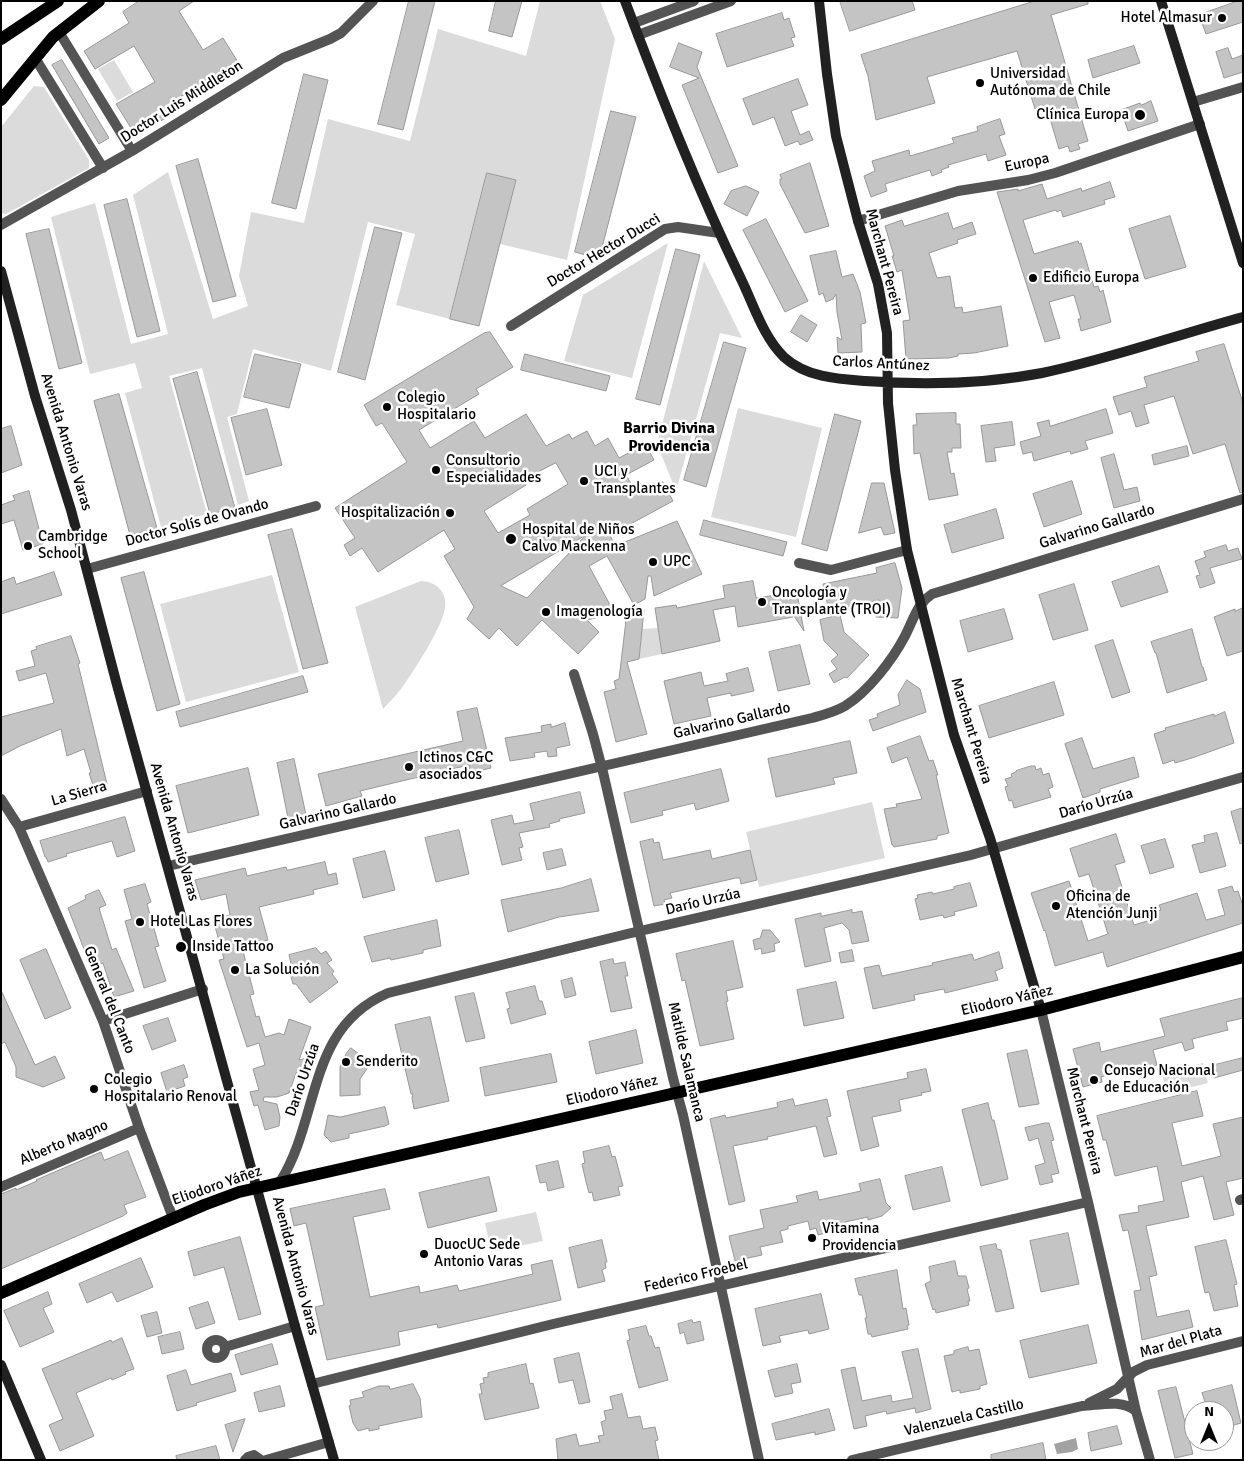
<!DOCTYPE html>
<html>
<head>
<meta charset="utf-8">
<style>
  body { margin:0 }
  #map { position:relative; width:1244px; height:1461px; overflow:hidden; background:#fff; font-family:Signika,sans-serif }
  canvas { display:block }
  .frame { position:absolute; inset:0; border:2px solid #000; pointer-events:none }
  .north { position:absolute; left:1184px; top:1401px; width:50px; height:50px; box-sizing:border-box; background:#fff; border:1px solid #999; border-radius:50%; rotate:0deg; font-size:14px; font-weight:700; line-height:20px; text-align:center; color:#000 }
  .north::after { content:''; display:block; margin:auto; width:18px; height:22px; background:#000; clip-path:polygon(50% 0,100% 100%,50% 72%,0 100%) }
</style>
</head>
<body>
<div id="map">
<canvas width="1244" height="1461"></canvas>
<div class="frame"></div>
<div class="north">N</div>
</div>
<script>
const c = document.querySelector('canvas').getContext('2d');
c.lineJoin = 'round';
function fillPath(path, color) { c.fillStyle = color; c.fill(path, 'evenodd'); }
function trace(path, color, width, dash) { c.strokeStyle = color; c.lineWidth = width; c.lineCap = dash ? 'butt' : 'round'; c.setLineDash(dash || []); c.stroke(path); }
function label(font, color, halo, rows, align = 'center') {
  c.font = font + ' Signika,sans-serif'; c.lineWidth = 5; c.setLineDash([]); c.textBaseline = 'middle'; c.strokeStyle = halo; c.fillStyle = color; for (const [text, x, y, turn = 0] of rows) {
    c.save(); c.translate(x, y); c.rotate((+turn || 0) * Math.PI / 180); c.textAlign = isNaN(turn) ? turn : align; if (halo) c.strokeText(text, 0, 0); c.fillText(text, 0, 0); c.restore();
  }
}
fillPath(new Path2D(`
  M540,1H600L615,39L567,260L500,244L516,180L487,173L450,319L396,305L415,234L368,222L331,371L253,349L237,414L227,417L249,501L238,505L202,368L169,376L207,514L161,527L125,393L142,388L135,363L90,374L51,217L95,203L131,344L168,334L133,195L168,172L213,319L248,306L239,276L251,212L304,223L328,119L410,141L438,29L526,56Z
  M114,60L133,92L117,101L98,69Z
  M34,86L44,87L89,160V168L6,214L1,213V127Z
  M668,243L632,378L564,361L583,295Z
  M704,261L742,338L720,333L676,491L657,444Z
  M738,408L822,428L796,537L711,517Z
  M272,575L299,672L186,702L160,604Z
  M421,581C435,581 448,592 445,608C442,628 413,672 401,689C396,696 389,702 383,709L355,607Z
  M658,628L662,654L639,659L642,629Z
  M872,802L885,858L759,887L746,832Z
  M1203,1063L1208,1083L1167,1093L1162,1073Z
  M536,1212L543,1241L491,1252L485,1223Z`), '#dbdbdb');
fillPath(new Path2D(`
  M1076,1438L1078,1449L1072,1452L1057,1454L1054,1444Z`), '#a2a2a2');
const building = new Path2D(`
  M139,1H194L179,11L203,50L223,38L243,70L213,89L210,84L199,92L181,96L187,105L136,136L116,104L155,82L134,46L95,69L84,51L129,23L123,12Z
  M409,1H435L403,130L378,124Z
  M496,1H522L512,37L489,31Z
  M840,1H912L915,10L850,31Z
  M1035,1H1088V4L1051,15L1088,141L1078,144L1080,149L1070,152L1068,146L1059,149L1046,105L1035,109L1017,51L927,77L935,103L876,120L868,76L861,55Z
  M1238,1H1243V22L1206,34L1199,15Z
  M782,13L784,20L789,18L795,37L791,38L794,46L727,67L716,34Z
  M679,43L702,52L697,67L738,166L718,173L682,85L699,78L670,67Z
  M1134,46L1140,63L1093,78L1088,60Z
  M1228,48L1232,59L1243,55V72L1224,78L1216,52Z
  M62,60L109,138L99,144L52,65Z
  M304,74L328,80L296,209L272,203Z
  M798,79L808,105L791,111L800,135L809,131L813,140L800,145L798,141L785,146L774,117L753,125L743,99Z
  M1151,101L1158,121L1128,131L1121,110L1140,103L1141,105Z
  M611,111L636,117L599,259L575,252Z
  M1000,119L1005,134L999,136L1006,155L988,161L986,154L948,165L949,167L941,170L942,172L932,176L930,170L885,184L887,191L871,197L864,176L875,171L872,161L909,150L910,156L954,143L952,138L978,131L977,127Z
  M198,159L236,296L213,302L176,166Z
  M810,163L829,226L805,233L780,184V179H782L780,175Z
  M487,173L516,180L479,326L450,319Z
  M1110,182L1115,197L1104,200L1105,204L1063,217L1061,210L1057,212L1056,210L1023,220L1034,254L1078,241L1079,244L1081,243L1094,287L1098,286L1100,292L1103,290L1111,322L1081,331L1078,319H1081L1074,295L1049,302L1060,338L1045,342L997,192L1018,189V191L1042,184L1047,199L1081,188L1082,191Z
  M746,186L759,192L747,216L724,204L731,191Z
  M127,199L160,331L137,337L104,205Z
  M948,213L953,229L972,222L976,234L957,240L958,243L929,253L937,278L950,276L955,308L962,307L963,313L1001,306L1008,346L974,353L958,354V356L949,358L906,359L903,321L910,320L902,270L897,272L892,256H894L885,226L902,220L904,226Z
  M1170,216L1186,267L1145,279L1129,229Z
  M766,219L808,301L785,312L743,230Z
  M375,227L402,233L365,380L338,372Z
  M49,229L82,363L59,369L26,234Z
  M676,249L700,255L660,405L636,399Z
  M836,251L842,277L853,274L860,292L866,323L861,324L862,352L838,353L837,337L842,340L837,312L836,294L833,299L826,302L823,293L819,295L810,256Z
  M801,315L817,325L807,342L791,332Z
  M490,332L513,367L476,389L479,394L419,430L430,448L474,421L485,438L526,414L546,446L569,434L572,439L587,431L595,446L608,438L619,458L645,444L654,460L626,475L637,494L659,482H663L673,501L610,535L615,546L677,521L702,574L654,596L651,576H648L645,599L634,605L607,556L589,566L609,603V612L604,616L587,620L599,632L578,654L542,620L517,646L499,628L489,639L467,619L474,607L444,556L455,549L444,530L378,572L362,548L350,556L344,545L355,538L335,508L407,462L382,423L376,426L364,405L484,333ZM556,463L568,484L527,509L530,515L498,533L484,511L526,485L523,480ZM586,535L527,598L501,586Z
  M724,342L746,348L706,487L684,480Z
  M1224,344L1243,403V492L1240,493L1225,444L1193,454L1174,396L1144,405L1149,423L1136,427L1131,411L1119,415L1113,397L1147,387L1144,377L1199,361L1196,352Z
  M255,354L301,364L289,408L244,397Z
  M525,354L610,376L606,391L521,370Z
  M197,372L235,508L210,514L173,379Z
  M119,394L157,528L130,535L94,401Z
  M267,409L282,465L246,475L231,418Z
  M1106,409L1113,433L1085,441L1088,449L1071,454L1070,451L1034,461L1032,452L1023,454L1020,442L1041,436L1037,423L1049,420L1050,426Z
  M956,413V424H960L961,448H952V452H947L951,474L954,473L958,495L929,500L920,453L914,454L913,425H917L916,414Z
  M835,414L861,421L827,551L802,544Z
  M1012,422L1015,445L994,448L996,461L986,462L981,426Z
  M11,426L22,465L1,473V429Z
  M1187,446L1189,456L1154,465L1152,455Z
  M1114,454L1124,490L1137,487L1140,501L1114,508L1101,458Z
  M1072,481L1082,514L1044,527L1033,494Z
  M872,483H884L895,533L884,535L881,527L859,533Z
  M29,491L43,544L23,550L14,520L1,524V505L15,500L13,496Z
  M996,509L1004,538L952,553L944,525Z
  M704,520L787,542L783,556L700,535Z
  M292,529L328,663L303,669L268,535Z
  M1226,545L1228,551L1238,548L1242,559L1210,568L1215,583L1200,588L1196,576L1200,575L1195,561L1206,557L1204,552Z
  M895,563L902,588L898,618L876,617L879,600L847,607L849,610L830,615L823,584L877,573L876,568Z
  M1159,566L1168,592L1121,607L1112,582Z
  M54,572L62,595L1,614V582L14,577L16,584Z
  M144,572L180,704L157,711L121,578Z
  M753,581L756,598L776,595L775,591L796,588L804,631L792,613L793,617L738,627L735,606L713,610L720,641L662,654L655,608L676,605L677,608L725,598L723,586Z
  M1074,584L1088,630L1053,640L1039,595Z
  M1243,608V651L1227,656L1214,617L1235,609V611Z
  M1004,609L1013,639L968,652L960,621Z
  M644,610L639,659L627,662L647,734L616,742L604,692L616,689L614,681L619,679L627,612Z
  M840,615L844,632L869,655L847,678L845,677L834,683L829,674L837,669L831,661L838,655L824,641L820,620Z
  M1192,629L1202,667H1203L1207,680L1167,693L1156,653H1155L1151,642Z
  M71,636L80,663L78,664L107,784L94,788L89,773H91L84,749L67,756L61,729L20,746L1,756V717L54,703L46,673L19,681L16,671L35,666L31,651L37,649L36,647Z
  M1113,640L1130,692L1112,698L1095,646Z
  M800,645L810,684L778,691L769,652Z
  M748,668L754,691L731,696V693L707,698L711,716L674,724L664,681L701,672L704,686L728,681L726,674Z
  M303,676L308,692L180,727L176,712Z
  M907,680L920,689L926,712L873,731L869,720L878,717L877,714L900,705L898,695Z
  M1054,682L1064,715L989,738L979,706Z
  M477,708L491,768L470,773L469,765L360,791L362,796L326,806L318,774L463,741L457,712Z
  M1225,712L1234,743L1192,758L1175,763L1174,760L1163,764L1154,734L1166,730L1165,728L1214,714V716Z
  M565,723L570,745L556,748L557,756L548,757L547,751L534,753L535,757L510,761L505,738L542,732L541,726L551,724V727Z
  M920,736L929,761L933,760L938,775H936L949,833L937,836V839L894,847L893,845H892L884,809L897,807L896,804L922,799L907,757L892,763L887,748Z
  M1082,738L1093,769L1134,757L1139,777L1100,789V792L1083,798L1065,744Z
  M850,741L857,773L833,778L835,784L776,797L768,759Z
  M294,759L306,815L288,818L277,763Z
  M1031,766H1035L1036,770L1041,768L1043,775L1049,773L1053,787L1048,789L1051,797L1014,808L1012,800L1009,801L1005,787L1008,786L1005,779L1012,777L1011,774L1016,772V771Z
  M248,768L259,815L188,833L176,786Z
  M721,769L729,801L696,810L694,803L662,811L663,815L631,823L624,793Z
  M580,792L585,813L559,819L560,821L549,824L550,827L519,833L523,847L519,848L522,860L502,865L491,820L512,815L514,824L534,820L530,804Z
  M1243,808V843L1240,844L1231,812Z
  M125,817L135,851L117,857L112,841L66,854L67,856L48,862L46,857H45L40,841Z
  M459,830L469,874L436,882L425,838Z
  M1217,833L1226,866L1200,873L1192,845L1205,842L1204,836Z
  M1116,834L1125,862L1115,865L1134,925L1154,919L1152,912L1161,910L1159,905L1197,893L1206,920L1225,915L1218,890L1232,886L1234,892L1238,891L1243,906V923L1107,967L1103,952L1055,966L1045,930L1044,931L1031,893L1069,881L1088,941L1108,934L1089,874L1079,877L1070,849Z
  M653,839L654,843L659,842L663,860L710,850L712,859L750,850L757,880L741,884L740,878H736L670,893L672,898L664,900L665,904L654,906L640,842Z
  M1165,839L1174,867L1150,874L1141,846Z
  M562,849L566,865L547,870L543,853Z
  M385,851L395,890L363,898L353,859Z
  M325,862L328,875L336,873L338,884L313,890L314,894L259,907L268,940L242,947L254,994L250,995L256,1017L259,1016L265,1037L279,1033L284,1035L289,1019L311,1027L299,1060L307,1058L303,1071L296,1073L289,1093L277,1097H264L263,1101L277,1104L280,1117L279,1126L265,1130L258,1105L254,1106L250,1092L259,1090L253,1069L265,1065L259,1043L247,1047L219,960L224,959L213,919L230,915L226,894L201,900L195,880L245,868L247,876L286,867L287,870Z
  M591,879L599,911L559,917L508,932L501,900L561,888Z
  M970,883L977,906L954,912L955,915L944,918L943,915L920,920L915,899L918,898L917,895L932,892L933,894L954,889V887Z
  M145,884L151,902L147,904L159,946L155,947L166,981L144,988L125,921L132,919L124,890Z
  M99,890L106,905L99,908L112,950L116,948L134,991L114,997L103,963L91,967L68,908L86,899L85,896Z
  M852,910V913L862,911L869,941L852,944L849,930L842,923L824,928L831,961L805,967L795,919L821,913V916Z
  M437,920L441,946L423,950V953L391,960L390,958L372,962L364,937Z
  M763,930H770L780,942L774,944L775,951L762,954L761,948L755,950L753,940L760,938Z
  M733,941L743,987L726,991L728,1001L726,1002L734,1039L700,1046L685,980L682,981L676,954Z
  M316,948L321,954L326,951L332,960L327,963L334,971L332,974L338,982L310,1003L296,984H293L290,973L293,972L289,955Z
  M46,949L71,1008L45,1019L20,960Z
  M852,950L854,961L841,963L839,953Z
  M999,952L1003,968L995,971L998,980L945,993L944,989L914,995L915,1000L873,1009L864,968L879,965L882,976L933,965L932,963L972,954L974,960Z
  M613,959L614,964L625,962L628,976H625L632,1008L611,1012L600,962Z
  M572,978L576,995L565,998L561,981Z
  M836,982L844,1018L804,1026L797,990Z
  M535,986L539,1001H542L546,1014L511,1024L507,1009L510,1008L506,993Z
  M1,990L35,1065L55,1056L65,1078L43,1087L16,1077V1067L5,1042L1,1044Z
  M474,993L485,1038L466,1042L455,997Z
  M1243,998V1018L1226,1022L1228,1030L1192,1039L1194,1048L1185,1051L1182,1042L1153,1050L1157,1065L1122,1074L1121,1071L1101,1077L1102,1082L1083,1087L1073,1049L1099,1042L1101,1052L1165,1036L1160,1019Z
  M430,1017L449,1101L414,1109L412,1098L413,1094H411L395,1025Z
  M168,1018L176,1041L152,1050L143,1026Z
  M636,1030L643,1063L596,1074L589,1042Z
  M351,1048L371,1063L360,1079V1095L340,1096V1067L346,1054Z
  M1027,1050L1039,1104L1019,1107L1007,1054Z
  M551,1054L557,1082L485,1096L480,1068Z
  M1243,1058V1070L1214,1078L1211,1066Z
  M184,1065L188,1077L183,1079L185,1086L167,1092L161,1073Z
  M926,1069L931,1091L921,1093L922,1095L899,1100L901,1111L872,1117L879,1146L861,1151L847,1091L908,1078L907,1073Z
  M1197,1091L1203,1116L1172,1123L1182,1166L1221,1156L1213,1124L1243,1117V1178L1226,1182L1234,1215L1214,1220L1203,1176L1181,1182L1189,1217L1146,1226L1157,1275L1149,1277L1157,1317L1189,1310L1193,1327L1142,1340L1134,1291L1141,1290L1128,1230L1123,1231L1119,1215L1139,1212L1138,1206L1164,1201L1157,1166L1115,1176L1106,1140H1103L1097,1116Z
  M793,1099L795,1106L827,1099L831,1116L827,1117L837,1154L824,1157L816,1126L767,1137L768,1139L733,1146L745,1201L729,1205L710,1119L725,1115L726,1118L778,1107L777,1103Z
  M988,1103L992,1120H994L1008,1179L981,1186L962,1110Z
  M385,1107L389,1124L385,1126L349,1134V1138L331,1142L324,1135L328,1115L340,1117Z
  M1045,1123H1049L1054,1140L1051,1141L1059,1173L1051,1175L1053,1182L1040,1185L1035,1166L1045,1163L1038,1138L1029,1141L1025,1128Z
  M609,1146L612,1157L615,1156L623,1186L618,1187L620,1195L594,1201L592,1192L589,1193L586,1182L582,1164L585,1163L583,1152Z
  M128,1151L146,1197L124,1205L127,1213L123,1216L1,1269V1194L16,1188V1190L37,1181L36,1180L101,1152L104,1160Z
  M558,1161L564,1187L548,1191L546,1182L540,1183L536,1166Z
  M942,1167L950,1201L913,1210L905,1176Z
  M489,1177L497,1211L428,1228L419,1193Z
  M880,1179L886,1203L891,1208L882,1216L868,1220V1217L845,1222L846,1228L818,1235L816,1228L810,1230L808,1221L788,1226V1229L780,1231L783,1242L760,1247L762,1255L735,1261L729,1236L764,1228L760,1210L798,1202L796,1196L817,1191L819,1200L861,1191L859,1184Z
  M385,1189L390,1209L353,1217L370,1297L419,1286L420,1293L457,1285L459,1291L533,1274L531,1265L552,1260L561,1300L438,1328L437,1324L398,1332L400,1345L327,1360L315,1307L324,1305L306,1223L294,1226L290,1209Z
  M1068,1233L1079,1284L1041,1292L1030,1241Z
  M240,1237L261,1314L239,1320L224,1267L194,1276L188,1252Z
  M602,1240L607,1262H605L606,1268L602,1270L605,1281L578,1288L569,1248Z
  M1226,1240L1237,1284L1234,1285L1238,1306L1214,1311L1209,1292L1205,1293L1195,1247Z
  M996,1244L997,1249L1001,1250L1014,1308L996,1312L980,1247Z
  M141,1258L153,1287L117,1302L112,1292L87,1303L79,1284Z
  M955,1261L958,1276H966L969,1288L967,1289L970,1301H968L969,1305L936,1313L935,1309L933,1310L925,1284L931,1281L929,1267Z
  M897,1270L903,1309L906,1308L909,1325L907,1326L908,1329L872,1337L871,1334H868L865,1318H867L862,1295H859L855,1279Z
  M48,1292L52,1304L43,1308L54,1332L20,1347L4,1311Z
  M821,1294L829,1329L809,1334L808,1330L779,1336L781,1342L763,1346L755,1309Z
  M208,1302L215,1323L196,1329L189,1308Z
  M157,1312L162,1333L147,1337L141,1316Z
  M692,1320L693,1323L700,1321L704,1340L687,1344L684,1332L680,1334L678,1324Z
  M1088,1325L1097,1363L1029,1378L1020,1341Z
  M646,1326L649,1336H651L655,1348L659,1347L668,1380L639,1388L627,1341L630,1340L628,1330Z
  M180,1332L184,1349L162,1354L158,1337Z
  M122,1338L134,1369L125,1372L126,1374L112,1380L111,1378L76,1393L94,1436L60,1451L49,1425L63,1419L42,1369L111,1340L112,1342Z
  M272,1344L278,1364L241,1375L235,1355Z
  M968,1347L969,1351L979,1349L987,1384L980,1386V1389L960,1393V1390L952,1392L944,1356L954,1354V1351Z
  M918,1349L931,1409L916,1413L915,1408L887,1414L886,1411L865,1416L867,1426L854,1429L841,1370L855,1367L862,1401L891,1395L892,1402L913,1398L902,1352Z
  M579,1353L590,1402L579,1404L573,1380L559,1383L554,1359Z
  M526,1364L530,1384L533,1383L539,1408L485,1420L479,1394H482L480,1384L484,1383L483,1378L488,1377V1373Z
  M797,1364L801,1382L791,1384L793,1393L775,1397L768,1371Z
  M186,1370L191,1385L231,1373L236,1391L196,1403L197,1405L177,1411L167,1376Z
  M413,1384L420,1398L422,1417L379,1426V1429L369,1431V1428L358,1431L353,1423L349,1406L351,1405L350,1400L364,1397L362,1392L379,1386H389L390,1389Z
  M1232,1385L1241,1423L1224,1428V1411H1211L1210,1406L1206,1405L1202,1393Z
  M280,1386L285,1406L259,1412L254,1393Z
  M1176,1387L1193,1454L1175,1458L1158,1391Z
  M622,1394L628,1418L640,1416L643,1429L655,1427L658,1440L655,1441L659,1460H558L556,1439L576,1434L579,1446L600,1442L598,1436L604,1435L601,1422L606,1420L604,1411L613,1409L610,1397Z
  M829,1409L835,1430L815,1435V1432L776,1440L772,1424Z
  M245,1419L233,1452L225,1425Z
  M1117,1426L1122,1444L1091,1451L1088,1433Z
  M1043,1443L1046,1460H991V1455Z
  M216,1446L220,1460H177L176,1456Z`);
fillPath(building, '#c4c4c4');
trace(building, '#989898', 1);
trace(new Path2D(`
  M634,23L694,1
  M59,32L132,151
  M638,35L731,1
  M35,58L103,168
  M1193,102L1243,87
  M858,221L958,191L1028,180L1055,173L1200,124
  M1,225L132,151L283,58L330,39L341,33L373,1
  M511,326L665,229L678,227L719,233
  M799,563L831,570L907,550
  M87,569L316,506
  M574,674L593,734L603,772L673,1078L683,1115L759,1460
  M1,799L19,827L103,1021L139,1128L173,1218
  M19,827L147,791
  M168,866L812,718C823,715 835,712 845,706C868,692 893,659 905,636C914,619 916,605 932,594L1243,499
  M1041,1010L1088,1202L1136,1411L1150,1460
  M103,1021L203,989
  M280,1182C321,1117 306,1028 388,993L627,934L971,855L1243,777
  M1,1187L139,1128
  M1240,1200L1243,1199
  M207 1349a9 9 0 1 1 18 0a9 9 0 1 1-18 0Z
  M225,1347L295,1326
  M312,1384L553,1324L1088,1202
  M1089,1403L1117,1389L1133,1372L1147,1365L1243,1341
  M245,1460L248,1457L254,1455L261,1460
  M266,1460L329,1442
  M852,1460L1082,1406C1101,1405 1121,1399 1136,1411`), '#545454', 10);
trace(new Path2D(`
  M625,1C661,96 698,190 742,281C754,306 764,338 784,357C806,377 837,379 865,381C923,385 985,384 1042,373C1110,359 1176,335 1243,317
  M819,1L827,74L836,136L858,221L878,284L887,333L888,403L895,470L907,550L954,735L990,838L1041,1010
  M1161,1L1243,263
  M1,271L35,396L71,510L117,685L295,1326L334,1460
  M1,1365L41,1460`), '#212121', 10);
trace(new Path2D(`
  M1,39L58,1
  M1,100L53,37L99,1
  M1,1293L204,1205L239,1192L1041,1010L1243,957`), '#000', 12);
for (const [x, y, r, color] of [
  [1222,18,5,"#000"],
  [980,83,5,"#000"],
  [1140,115,6,"#000"],
  [1033,278,5,"#000"],
  [387,407,5,"#000"],
  [436,470,5,"#000"],
  [584,481,5,"#000"],
  [450,513,5,"#000"],
  [511,539,6,"#000"],
  [28,546,5,"#000"],
  [653,562,5,"#000"],
  [762,602,5,"#000"],
  [546,612,5,"#000"],
  [409,767,5,"#000"],
  [1056,906,5,"#000"],
  [140,922,5,"#000"],
  [181,947,6,"#000"],
  [235,970,5,"#000"],
  [346,1062,5,"#000"],
  [1094,1080,5,"#000"],
  [94,1089,5,"#000"],
  [812,1238,5,"#000"],
  [424,1254,5,"#000"]
]) { const dot = new Path2D(); dot.arc(x, y, r, 0, 2 * Math.PI); c.fillStyle = color; c.fill(dot); trace(dot, '#fff', 2); }
label('15px', '#000', '#fff', [
  ["Hotel Almasur",1212,18,"right"],
  ["Universidad",990,74],
  ["Autónoma de Chile",990,91],
  ["Clínica Europa",1129,115,"right"],
  ["Edificio Europa",1043,278],
  ["Colegio",397,398],
  ["Hospitalario",397,415],
  ["Consultorio",446,461],
  ["Especialidades",446,478],
  ["UCI y",594,472],
  ["Transplantes",594,489],
  ["Hospitalización",440,513,"right"],
  ["Hospital de Niños",522,530],
  ["Calvo Mackenna",522,547],
  ["Cambridge",38,537],
  ["School",38,554],
  ["UPC",663,562],
  ["Oncología y",772,593],
  ["Transplante (TROI)",772,610],
  ["Imagenología",556,612],
  ["Ictinos C&C",419,758],
  ["asociados",419,775],
  ["Oficina de",1066,897],
  ["Atención Junji",1066,914],
  ["Hotel Las Flores",150,922],
  ["Inside Tattoo",192,947],
  ["La Solución",245,970],
  ["Senderito",356,1062],
  ["Consejo Nacional",1104,1071],
  ["de Educación",1104,1088],
  ["Colegio",104,1080],
  ["Hospitalario Renoval",104,1097],
  ["Vitamina",822,1229],
  ["Providencia",822,1246],
  ["DuocUC Sede",434,1245],
  ["Antonio Varas",434,1262]
], 'left');
label('15px', '#000', '#fff', [
  ["Doctor Luis Middleton",182,102,-32],
  ["Europa",1027,163,-12],
  ["Doctor Hector Ducci",604,251,-31],
  ["Marchant Pereira",884,262,75],
  ["Carlos Antúnez",881,364,3],
  ["Avenida Antonio Varas",66,442,73],
  ["Doctor Solís de Ovando",197,523,-15],
  ["Galvarino Gallardo",1097,527,-17],
  ["Galvarino Gallardo",732,721,-13],
  ["Marchant Pereira",971,731,73],
  ["La Sierra",79,794,-16],
  ["Darío Urzúa",1096,804,-16],
  ["Galvarino Gallardo",338,812,-13],
  ["Avenida Antonio Varas",174,832,74],
  ["Darío Urzúa",703,902,-13],
  ["General del Canto",109,1000,68],
  ["Eliodoro Yáñez",1007,1001,-13],
  ["Matilde Salamanca",686,1062,77],
  ["Darío Urzúa",303,1080,-71],
  ["Eliodoro Yáñez",612,1091,-13],
  ["Marchant Pereira",1084,1121,76],
  ["Alberto Magno",64,1143,-23],
  ["Eliodoro Yáñez",217,1186,-19],
  ["Avenida Antonio Varas",295,1266,75],
  ["Federico Froebel",696,1276,-13],
  ["Mar del Plata",1181,1342,-16],
  ["Valenzuela Castillo",964,1418,-13]
]);
label('bold 16px', '#000', '#fff', [
  ["Barrio Divina",669,429],
  ["Providencia",669,447]
]);
</script>
</body>
</html>
